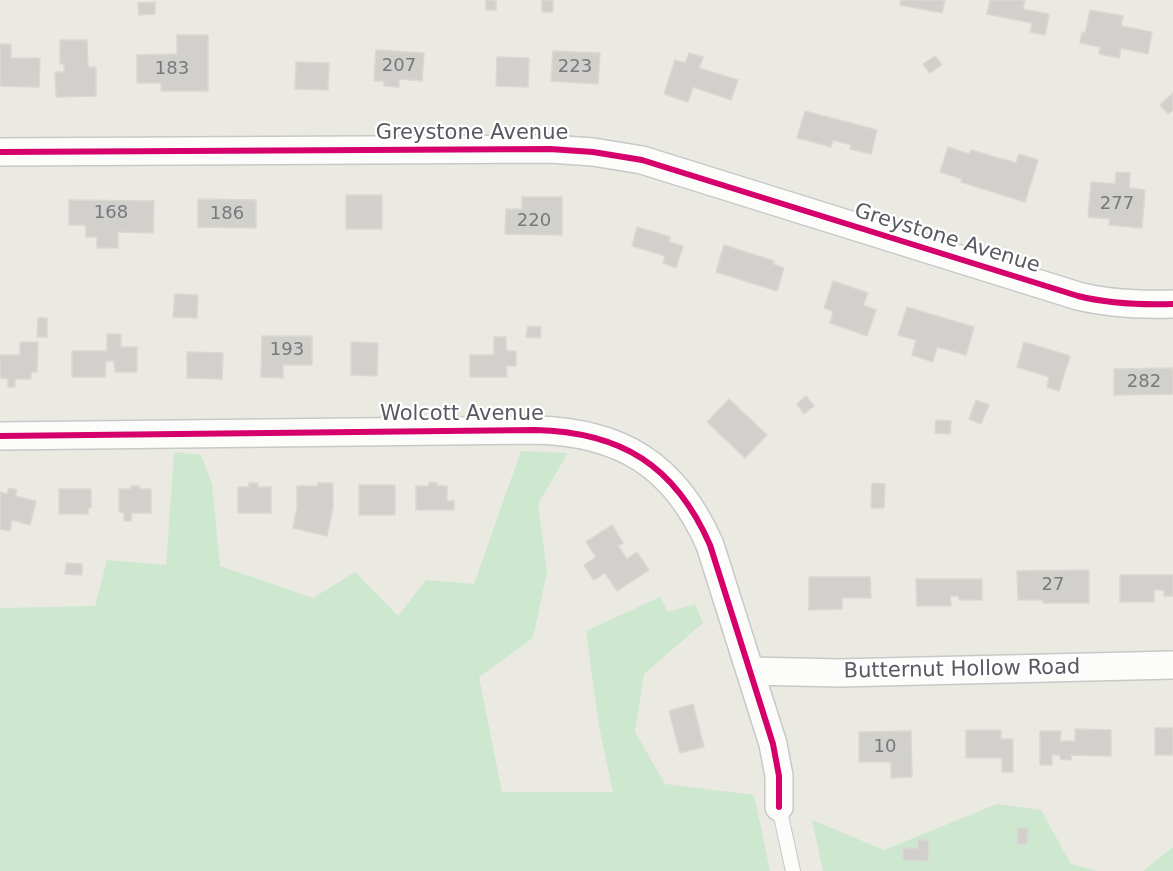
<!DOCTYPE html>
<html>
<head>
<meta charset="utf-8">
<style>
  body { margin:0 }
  canvas { display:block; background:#eae9e2 }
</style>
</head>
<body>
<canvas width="1173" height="871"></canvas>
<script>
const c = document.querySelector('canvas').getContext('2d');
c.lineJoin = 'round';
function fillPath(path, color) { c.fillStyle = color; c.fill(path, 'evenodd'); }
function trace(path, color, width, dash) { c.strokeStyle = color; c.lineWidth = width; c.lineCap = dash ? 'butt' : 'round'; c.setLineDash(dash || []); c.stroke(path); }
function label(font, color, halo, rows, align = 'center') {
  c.font = font + ' "DejaVu Sans",sans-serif'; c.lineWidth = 4.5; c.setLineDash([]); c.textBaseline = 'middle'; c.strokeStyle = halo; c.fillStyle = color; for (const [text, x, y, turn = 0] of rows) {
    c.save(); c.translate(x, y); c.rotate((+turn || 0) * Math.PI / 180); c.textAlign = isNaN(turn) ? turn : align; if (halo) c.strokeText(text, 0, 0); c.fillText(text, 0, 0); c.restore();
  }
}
fillPath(new Path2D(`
  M521,451L568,453L538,504L547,572L533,638L479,677L502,792H613L599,726L586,631L660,597L668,612L695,604L703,623L644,674L635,732L665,784L754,795L770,871H0V608L95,606L107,560L166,565L174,452L201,455L212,484L220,566L313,598L355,572L398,616L426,580L474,584Z
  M997,804L1041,810L1071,864L1097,871H823L812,820L884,850Z
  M1173,847V871H1143Z`), '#cee8d0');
const building = new Path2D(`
  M486,0H496V10H486Z
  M542,0H553V12H542Z
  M901,0H945L942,13L900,5Z
  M990,0H1025L1023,9L1049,14L1045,35L1030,32L1032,23L987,14Z
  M155,2V14L139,15L138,3Z
  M1090,10L1123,16L1121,26L1152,32L1148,54L1121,48L1119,58L1099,54L1100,47L1080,43L1082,32L1085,33Z
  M177,35H208V91H161V83H137V55L177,54Z
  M60,40H87L88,67H96V96L56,97L55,72H64V64H60Z
  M0,44H11V58H40L39,87L0,86Z
  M376,50L424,53L422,81L399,79V87L384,86V81H374Z
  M553,51L600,53L598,84L551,81Z
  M689,53L703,57L699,68L738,80L731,100L693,87L688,102L664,94L675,60L685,63Z
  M935,56L942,65L930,73L923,64Z
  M497,57L529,58L528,87L496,86Z
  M296,62L329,63L328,90L295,89Z
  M1173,93V110L1168,114L1160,105Z
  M805,111L877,130L871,154L850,149L851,145L833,140L831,147L797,138Z
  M948,147L969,154L971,150L1016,163L1019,154L1038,160L1025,202L961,182L962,179L940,172Z
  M1116,172L1130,173L1129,188L1145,190L1142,228L1109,225L1110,219L1088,217L1091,182L1115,184Z
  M346,195H382V229H346Z
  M522,197H562V235L505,234L506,209H522Z
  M198,199L256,200V228L198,227Z
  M69,200L154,201L153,233L118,232V248H97V237H86V225H69Z
  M637,227L670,237L669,242L683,246L676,268L663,263L665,256L632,246Z
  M724,245L774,261L773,264L784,268L777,291L716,272Z
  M833,281L868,293L863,305L876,310L867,336L830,323L833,311L824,308Z
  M175,294L198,295L197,318L173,317Z
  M907,307L974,327L966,355L937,347L933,362L912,355L916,340L898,335Z
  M38,318H47V337H37Z
  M528,326L541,327L540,338L526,337Z
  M107,334H121V347H137V372H115L114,361H106L105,377H72V351H107Z
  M262,336H312V365H283V378L261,377Z
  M494,337H506V351H516V366H506L507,377H470V355H494Z
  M20,342H38L37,372H31V379H15V387H8V379L0,378V355H20Z
  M351,342L378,343L377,376L351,375Z
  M1024,342L1070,356L1059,391L1047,387L1049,377L1017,367Z
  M187,352L223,353L222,379L187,378Z
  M1173,368V394L1114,395V369Z
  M806,396L814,406L804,414L797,404Z
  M729,399L767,435L745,458L707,422Z
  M976,400L989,405L981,424L969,419Z
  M936,420L951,421L950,434L935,433Z
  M429,482L437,483V486H447V501H454V510H416V486H429Z
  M249,483H258V487H271V513H238V487H249Z
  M318,483H333V507L327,536L293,528L297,507V486H318Z
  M872,483L885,484L884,508H871Z
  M359,485H395V515H359Z
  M131,486H139V489H151V513H132L131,521H124V513L119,512V489H131Z
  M9,488L17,490L15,496L36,501L30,525L12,520L10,531L0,529V492L7,494Z
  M59,489H91V508H88V514H59Z
  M612,525L623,543L618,546L627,559L637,552L649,570L617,591L605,573L594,580L584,565L596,557L586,542Z
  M66,563L82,564V575L65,574Z
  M1089,570V603H1043V600H1018L1017,571Z
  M1120,575H1173V596H1164V590H1154V602H1120Z
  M809,577H870L871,598H842V609L809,610Z
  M916,579H982V600H959V596H950L951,606H917Z
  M693,704L704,747L680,753L669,711Z
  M1155,728H1173V755H1155Z
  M1075,729L1111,730V756L1071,755V760L1060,759V755H1052V765H1040V731H1061L1060,741H1075Z
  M966,730H1001V739H1013V772H1002V758H966Z
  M911,731L912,777L891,778V762H859V732Z
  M1018,828H1028L1027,844H1017Z
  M918,840H929L928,861L903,860V848H918Z`);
fillPath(building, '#d1d0cc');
trace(building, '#d9d8d1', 1.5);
const lane = new Path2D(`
  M779,807L793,871`);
const street = new Path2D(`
  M0,152L550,149L593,152L642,160L1078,296C1110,304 1141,305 1173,304
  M0,436L535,430C621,432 675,465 710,545L773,744L779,776V807
  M751,671L839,673L1173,665`);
trace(lane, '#c8c8c7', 16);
trace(street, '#c8c8c7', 30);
trace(lane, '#fcfcfb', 14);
trace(street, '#fcfcfb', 27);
trace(new Path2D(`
  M0,152L550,149L593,152L642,160L1078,296C1110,304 1141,305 1173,304
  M0,436L535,430C621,432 675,465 710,545L773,744L779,776V807`), '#d6006c', 6);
label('18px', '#78797d', null, [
  ["207",399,66],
  ["223",575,67],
  ["183",172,69],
  ["277",1117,204],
  ["168",111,213],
  ["186",227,214],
  ["220",534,221],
  ["193",287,350],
  ["282",1144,382],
  ["27",1053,585],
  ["10",885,747]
]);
label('21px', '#585a61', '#fff', [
  ["Greystone Avenue",472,134],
  ["Greystone Avenue",947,239,17],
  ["Wolcott Avenue",462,415],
  ["Butternut Hollow Road",962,670,-1]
]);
</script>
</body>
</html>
